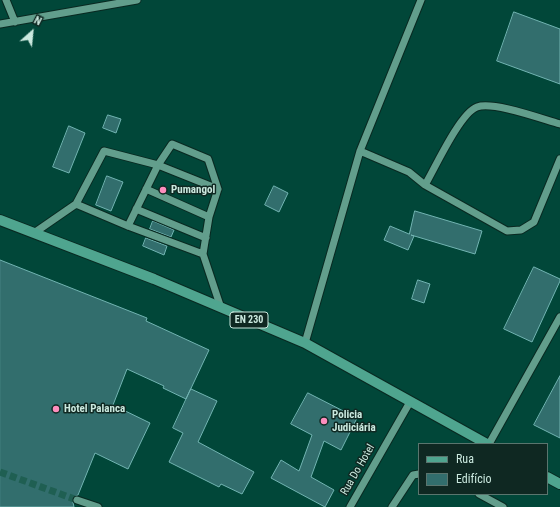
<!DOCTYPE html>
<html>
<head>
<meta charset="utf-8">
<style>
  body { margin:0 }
  #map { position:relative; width:560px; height:507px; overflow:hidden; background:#014739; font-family:"Roboto Condensed",sans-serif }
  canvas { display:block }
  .legend { position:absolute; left:418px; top:443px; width:130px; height:52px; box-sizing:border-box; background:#0f2822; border:1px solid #5a756e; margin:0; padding:5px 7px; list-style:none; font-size:12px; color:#cbe9df }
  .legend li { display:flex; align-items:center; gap:8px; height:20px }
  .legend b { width:20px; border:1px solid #5a756e }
  .north { position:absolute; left:12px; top:12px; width:40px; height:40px; -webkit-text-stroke:3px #0f2822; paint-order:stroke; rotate:27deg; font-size:11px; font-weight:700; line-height:16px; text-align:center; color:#cbe9df }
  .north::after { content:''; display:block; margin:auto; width:14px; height:18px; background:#cbe9df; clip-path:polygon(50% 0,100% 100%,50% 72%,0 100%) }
</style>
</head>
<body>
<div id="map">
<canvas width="560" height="507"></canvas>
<ul class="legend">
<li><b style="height:5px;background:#4fa58f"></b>Rua</li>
<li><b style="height:11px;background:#326e6d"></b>Edifício</li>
</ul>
<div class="north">N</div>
</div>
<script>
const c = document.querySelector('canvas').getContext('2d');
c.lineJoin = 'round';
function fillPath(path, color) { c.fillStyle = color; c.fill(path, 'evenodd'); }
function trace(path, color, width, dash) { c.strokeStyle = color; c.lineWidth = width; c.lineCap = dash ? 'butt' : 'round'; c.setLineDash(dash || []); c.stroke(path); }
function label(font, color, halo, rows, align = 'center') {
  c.font = font + ' "Roboto Condensed",sans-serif'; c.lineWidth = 3; c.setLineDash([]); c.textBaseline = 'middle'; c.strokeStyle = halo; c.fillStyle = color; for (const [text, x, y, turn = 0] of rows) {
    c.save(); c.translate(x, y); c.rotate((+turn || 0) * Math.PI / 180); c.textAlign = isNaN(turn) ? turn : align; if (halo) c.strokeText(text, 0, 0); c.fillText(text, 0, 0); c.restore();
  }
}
const building = new Path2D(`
  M514,12L560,29V84L497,61Z
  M108,115L121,119L116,133L103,128Z
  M69,126L85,133L69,173L53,167Z
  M107,176L123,182L111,211L96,205Z
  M274,186L288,193L279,212L265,205Z
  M415,211L482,231L475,254L411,235L414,236L408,250L384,240L390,226L409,234Z
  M153,221L174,230L171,237L150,229Z
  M146,238L167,246L164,255L143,246Z
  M0,260L147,318L146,321L209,350L186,399L163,388L164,386L127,369L113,405L150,423L128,469L95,453L78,495L72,498L74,507H0Z
  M534,267L560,279V281L532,342L504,329Z
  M418,280L430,284L424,303L412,299Z
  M560,376V438L534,425Z
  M191,389L217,401L198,442L254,472L242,494L221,484L219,487L169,462L183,433L173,428Z
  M308,393L357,418L341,450L324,441L311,477L334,490L325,507L271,478L281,460L299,471L312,435L291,424Z`);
fillPath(building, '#326e6d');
trace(building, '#72b4b2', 1);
trace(new Path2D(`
  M0,472L77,500`), '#1f5f52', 7, [7, 3.5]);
const minor = new Path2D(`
  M6,0L15,22
  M0,24L137,0
  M360,151L409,172L425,185L507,231L521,230L534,222L560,159
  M425,185C435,168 460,113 477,107C493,101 542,119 560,124
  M146,189L209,217
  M76,204L104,151L158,165L218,189L209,217L203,254
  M136,209L206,238
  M128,226L158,165L172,144L208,159L218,189
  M34,233L76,204L128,226L203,254L221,308
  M305,343L360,151L421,0
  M489,444L560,317
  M479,494L503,507
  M77,500L98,507
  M350,507L410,402
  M392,507L413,475L419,474`);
const major = new Path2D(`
  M0,220L154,279L305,343L487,444
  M547,477L560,484`);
trace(minor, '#092921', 9);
trace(major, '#092921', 12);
trace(minor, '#629e8c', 7);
trace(major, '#4fa58f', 10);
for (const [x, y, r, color] of [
  [163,190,4,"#fd8ebe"],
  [56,409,4,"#fd8ebe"],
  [324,421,4,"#fd8ebe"]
]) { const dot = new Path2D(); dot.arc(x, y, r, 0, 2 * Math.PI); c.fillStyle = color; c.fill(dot); trace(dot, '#0f2822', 1.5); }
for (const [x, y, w] of [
  [249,320,38]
]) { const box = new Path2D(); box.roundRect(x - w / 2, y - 8, w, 16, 3); c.fillStyle = '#0f2822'; c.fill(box); trace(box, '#cbe9df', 1); }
label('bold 10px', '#cbe9df', null, [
  ["EN 230",249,320]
]);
label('bold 11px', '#cbe9df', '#0f2822', [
  ["Pumangol",171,190],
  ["Hotel Palanca",64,409],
  ["Policia",332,415],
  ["Judiciária",332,428]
], 'left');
label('11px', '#cbe9df', '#0f2822', [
  ["Rua Do Hotel",358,470,-60]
]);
</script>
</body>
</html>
